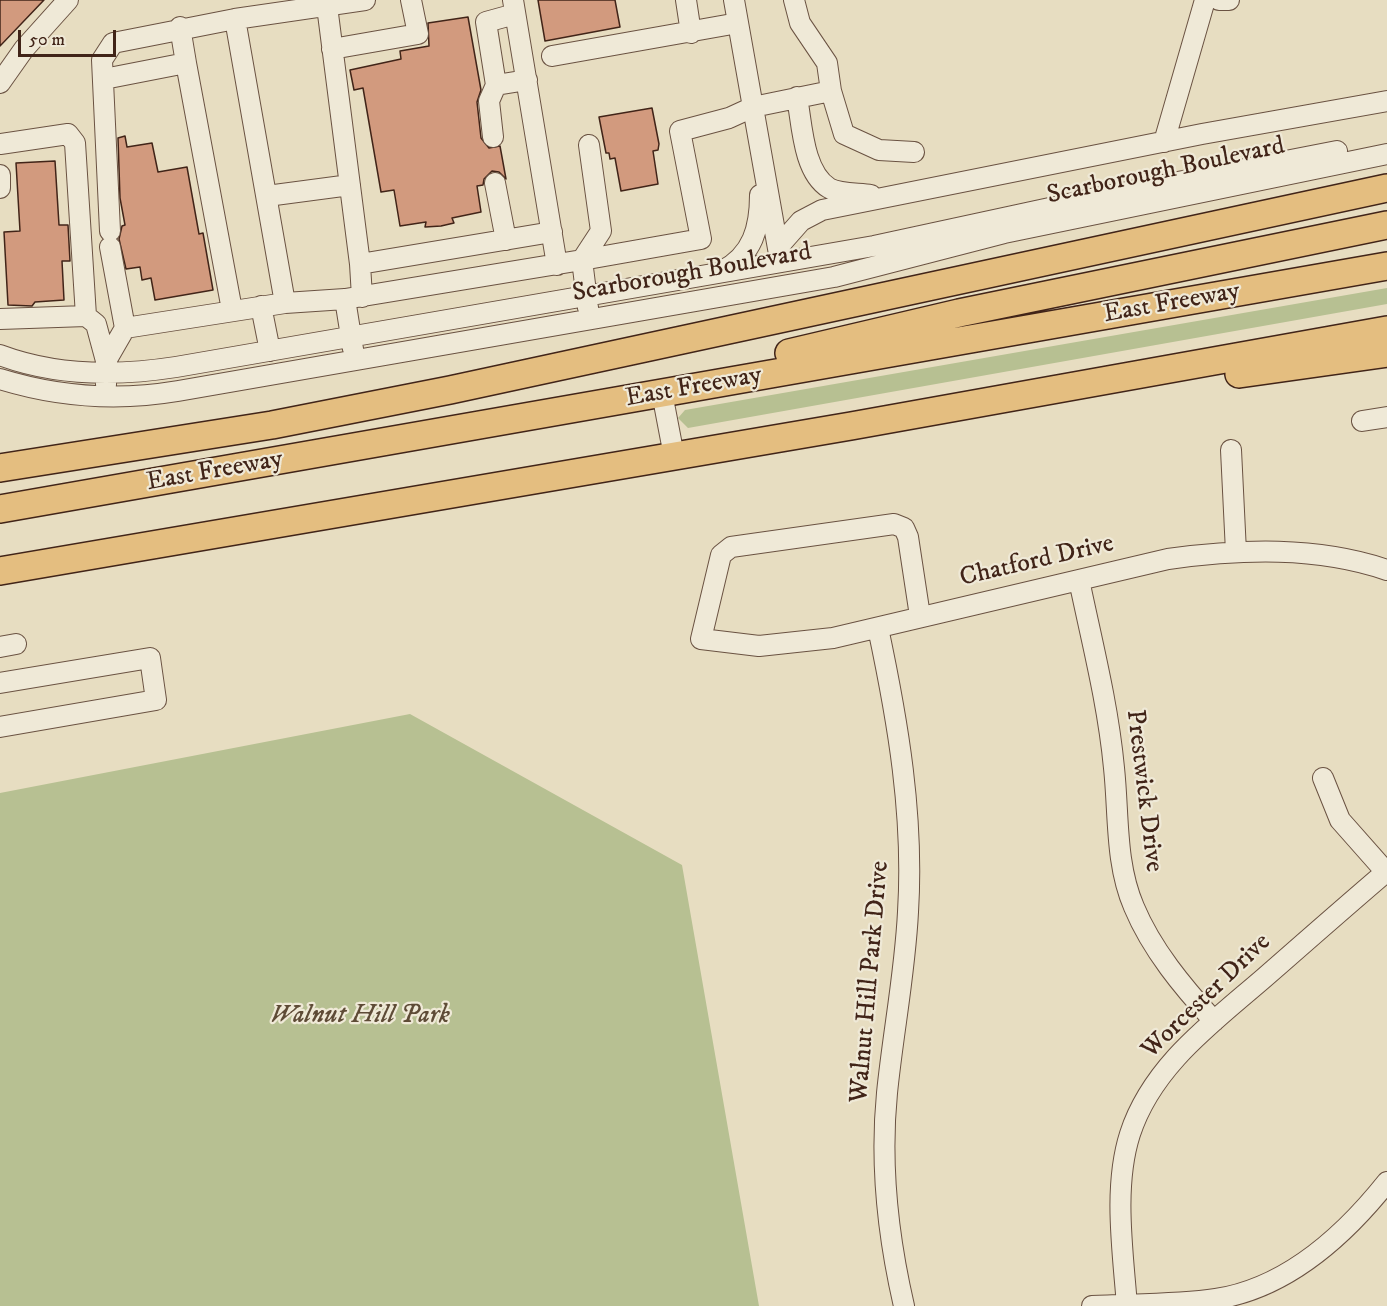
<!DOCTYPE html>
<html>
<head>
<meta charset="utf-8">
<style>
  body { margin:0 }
  #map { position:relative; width:1387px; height:1306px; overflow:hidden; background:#e7ddc1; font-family:"IM FELL DW Pica",serif }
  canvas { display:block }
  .scale { position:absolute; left:18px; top:30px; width:98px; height:27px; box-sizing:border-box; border:3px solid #412418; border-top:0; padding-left:8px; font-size:18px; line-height:21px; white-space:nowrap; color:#412418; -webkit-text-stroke:4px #efe9d7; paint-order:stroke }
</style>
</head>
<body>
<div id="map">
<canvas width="1387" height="1306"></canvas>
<div class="scale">50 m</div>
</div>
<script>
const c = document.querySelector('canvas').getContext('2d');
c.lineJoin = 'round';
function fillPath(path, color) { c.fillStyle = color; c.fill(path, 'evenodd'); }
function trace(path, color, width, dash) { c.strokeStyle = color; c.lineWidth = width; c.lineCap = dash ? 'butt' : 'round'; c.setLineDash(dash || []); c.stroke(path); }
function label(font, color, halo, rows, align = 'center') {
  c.font = font + ' "IM FELL DW Pica",serif'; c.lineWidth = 4.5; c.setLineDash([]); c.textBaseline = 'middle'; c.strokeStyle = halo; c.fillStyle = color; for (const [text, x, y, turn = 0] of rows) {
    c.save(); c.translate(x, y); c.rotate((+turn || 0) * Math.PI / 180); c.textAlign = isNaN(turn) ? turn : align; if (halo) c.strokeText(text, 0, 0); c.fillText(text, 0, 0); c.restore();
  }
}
fillPath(new Path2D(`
  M1387,288V304L688,428L678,418L685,410Z
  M410,714L682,865L759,1306H0V793Z`), '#b7c092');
const building = new Path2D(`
  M0,0H44L0,46Z
  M538,0H615L620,27L545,41Z
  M468,17L481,90L477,102L481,138L489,148L500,146L506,179L499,172L492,171L484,179L483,185L477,186L481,212L452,218L454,223L441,226L425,227L426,222L400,226L394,190L381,192L363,88L354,90L350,70L401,59L400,51L429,46L428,23Z
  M652,108L659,144L658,150L653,151L658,184L621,191L615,158L610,159L609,153H606L599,117Z
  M125,136L127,147L152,143L158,172L187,167L199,234L203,233L213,290L155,300L151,278L142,280L140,267L126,269L119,239L122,226L125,225L120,198L118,138Z
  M55,161L59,225H68L70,261H62L64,300L35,302L32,306L8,305L4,232L20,231L16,163Z`);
fillPath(building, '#d29a7e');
trace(building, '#412418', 1.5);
const minor = new Path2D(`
  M513,0L557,265
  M686,0L691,33
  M734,0L779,254
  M1219,0H1229
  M327,6L360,264L362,297
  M515,14L486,22L496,85L527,80
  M235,19L365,0
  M180,27L186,63
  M332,49L418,34L411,0
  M552,56L738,23
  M104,79L186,63L232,310
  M0,83L24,49L68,0
  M831,91L844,134L879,150L914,152
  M797,97C802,124 803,172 829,188C839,194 859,193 871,195
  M493,137L489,101L496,85
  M1164,142L1205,0
  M0,144L68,134L75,143L86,316
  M0,175V188
  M495,183L506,240
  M267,196L350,185
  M110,231L102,60L113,43L235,19L285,303L345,299L582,260L588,308
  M778,247L801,221L822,210L1202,134L1387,101
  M582,260L701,239L680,131L729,118L753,107L831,91L827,63L800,23L794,0
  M582,260L601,231L589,145
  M360,264L552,232
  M722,271C753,255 760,227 760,195
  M345,299L353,349
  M261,306L270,351
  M0,319L86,316L96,324L106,361
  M125,328L285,303
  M0,355C56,376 118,376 176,367L874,246L1096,198L1337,151
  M0,379C58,397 118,401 178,391L834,277L1004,233L1387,154
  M106,385V361L125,328L110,247
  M662,393L674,456
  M1362,421L1387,417
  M1231,450L1236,552
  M1079,580C1092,642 1108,704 1114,768C1119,814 1115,863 1134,907C1152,950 1183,987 1214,1021
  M920,616L908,537L904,528L894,524L731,547L721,555L701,639L759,646L833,638L1168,559C1241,549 1317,546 1387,570
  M878,628C898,722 914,816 908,912C905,973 893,1033 887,1093C880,1164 888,1237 904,1306
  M0,647L16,644
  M0,683L150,658L156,700L0,727
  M1323,778L1340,820L1386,872
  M1092,1306C1133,1304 1176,1305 1216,1299C1287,1288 1344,1236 1387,1182
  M1127,1306C1123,1252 1113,1187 1130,1134C1152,1066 1212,1023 1264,978C1305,942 1346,906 1387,871`);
const highway = new Path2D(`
  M789,353L959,313L1387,225
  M1239,374L1387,353
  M0,468L272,425L450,390L1387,188
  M0,509L1387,266
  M0,571L851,426L1387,330`);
trace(minor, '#6a5242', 22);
trace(highway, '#412418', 30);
trace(minor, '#efe9d7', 20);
trace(highway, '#e4be80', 27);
label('26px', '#412418', '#efe9d7', [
  ["Scarborough Boulevard",1166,172,-12],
  ["Scarborough Boulevard",692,274,-10],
  ["East Freeway",1172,304,-10],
  ["East Freeway",694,388,-10],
  ["East Freeway",215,472,-10],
  ["Chatford Drive",1037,562,-13],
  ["Prestwick Drive",1143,791,83],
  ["Walnut Hill Park Drive",871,982,-85],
  ["Worcester Drive",1207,997,-44]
]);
label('italic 26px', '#5e4b36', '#efe9d7', [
  ["Walnut Hill Park",360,1017]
]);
</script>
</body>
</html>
